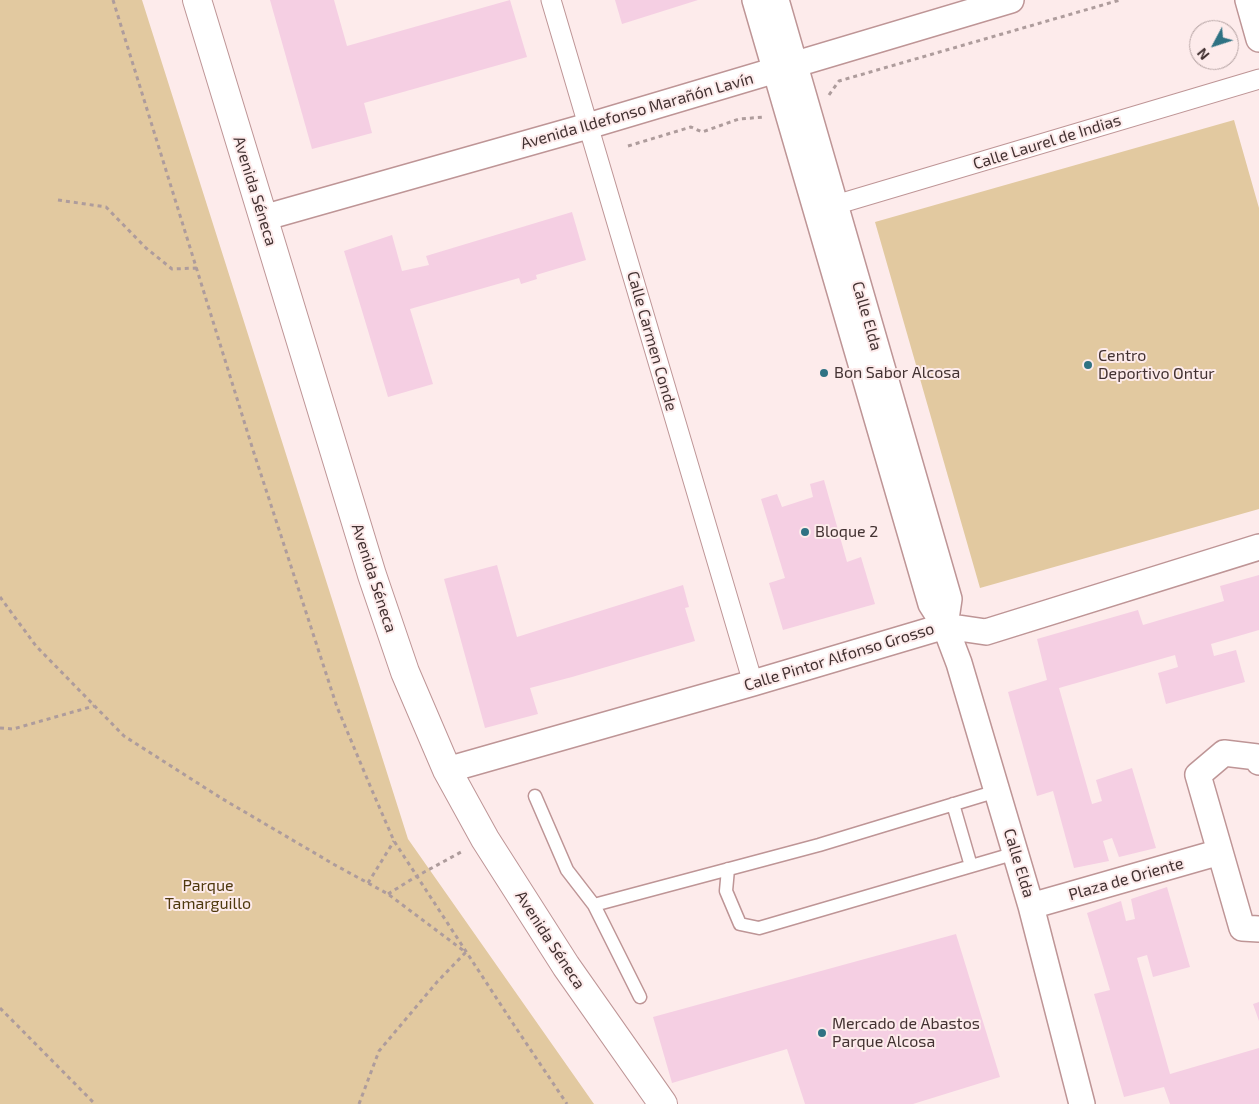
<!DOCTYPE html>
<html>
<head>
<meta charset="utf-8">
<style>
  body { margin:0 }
  #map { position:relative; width:1259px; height:1104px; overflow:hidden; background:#fdebeb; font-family:"Exo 2",sans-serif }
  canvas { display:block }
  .north { position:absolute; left:1189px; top:20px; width:50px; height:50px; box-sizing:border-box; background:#fdebeb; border:1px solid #b3a1a1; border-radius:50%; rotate:230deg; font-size:14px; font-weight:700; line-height:20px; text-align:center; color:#433232 }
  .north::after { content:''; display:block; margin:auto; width:18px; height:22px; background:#2f7283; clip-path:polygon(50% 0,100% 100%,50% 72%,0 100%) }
</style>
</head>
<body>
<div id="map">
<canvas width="1259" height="1104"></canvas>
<div class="north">N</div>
</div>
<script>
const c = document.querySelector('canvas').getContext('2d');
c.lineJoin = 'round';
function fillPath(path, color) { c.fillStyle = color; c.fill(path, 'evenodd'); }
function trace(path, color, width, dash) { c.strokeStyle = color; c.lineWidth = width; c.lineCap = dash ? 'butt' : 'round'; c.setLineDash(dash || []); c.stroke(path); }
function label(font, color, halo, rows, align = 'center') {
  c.font = font + ' "Exo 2",sans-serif'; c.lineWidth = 4; c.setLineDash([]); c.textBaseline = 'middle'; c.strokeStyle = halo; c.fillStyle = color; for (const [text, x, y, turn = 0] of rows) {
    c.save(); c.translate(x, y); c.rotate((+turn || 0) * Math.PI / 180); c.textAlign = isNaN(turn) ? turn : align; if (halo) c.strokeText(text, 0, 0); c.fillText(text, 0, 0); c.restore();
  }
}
fillPath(new Path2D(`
  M0,0H142L408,839L594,1104H0Z
  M1234,120L1259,208V509L980,588L875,222Z`), '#e2c9a0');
fillPath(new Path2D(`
  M270,0H334L347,46L510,0L527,57L364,103L372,133L312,149Z
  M615,0H698L622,24Z
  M572,212L586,260L536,275L537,279L521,284L519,278L410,309L433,384L388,397L344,251L392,235L402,271L429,265L426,256Z
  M824,480L847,562L861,557L875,604L783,630L769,583L785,578L761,499L777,494L782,507L813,497L810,484Z
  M497,565L517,637L683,585L689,607L685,608L695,641L572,677L530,688L538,714L485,728L444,579Z
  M1259,575V630L1211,644L1214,656L1236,650L1245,682L1166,704L1158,673L1178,667L1175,655L1059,688L1092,804L1102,801L1096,780L1132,768L1156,848L1119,857L1112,838L1103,841L1109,861L1074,868L1053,791L1037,796L1008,692L1047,680L1037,639L1138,610L1143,625L1224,601L1220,586Z
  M1167,887L1190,967L1153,977L1147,955L1137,958L1170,1074L1259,1048V1104H1170L1164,1087L1124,1097L1094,994L1110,990L1087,913L1121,901L1126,921L1135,919L1131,899Z
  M956,934L1000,1077L913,1104H805L787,1049L672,1083L653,1017Z
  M1259,1002V1021L1253,1004Z`), '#f5cfe3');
const service = new Path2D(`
  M535,796L567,870L594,905L819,845L997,791
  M953,804L971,866
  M728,869L726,891L740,924L759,928L1016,853
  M594,905L640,997`);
const pedestrian = new Path2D(`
  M551,0L753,683
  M835,205L1259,79`);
const minor = new Path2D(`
  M755,0L931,604L945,626L959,663L1031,906L1082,1104
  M776,0L949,599L945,626
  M1248,0L1259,39
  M263,218L588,126L1011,0
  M1259,762L1257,757L1224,753L1198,775L1242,928L1259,929
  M447,770L753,683L945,626L986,632L1259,547
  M1031,906L1220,852`);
const tertiary = new Path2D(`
  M197,0L372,575L405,672L447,770L485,839L566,966L663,1104`);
trace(service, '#be9596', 15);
trace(pedestrian, '#be9596', 21);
trace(minor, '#be9596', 28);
trace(tertiary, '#be9596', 30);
trace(new Path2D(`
  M113,0L253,450L337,707L371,788L394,841L514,1025L567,1104
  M829,95L839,81L1120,0
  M628,146L691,127L702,132L739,119L764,117
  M58,200L106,207L146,248L172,269L197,268
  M0,597L36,646L124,736L221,798L335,865L388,894L464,951
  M0,728L13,729L94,706
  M368,883L394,841
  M388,894L417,876L463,851
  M0,1008L95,1104
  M359,1104L379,1051L437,982L466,952`), '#ae9c9c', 3, [4, 4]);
trace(service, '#fff', 12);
trace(pedestrian, '#fff', 19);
trace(minor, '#fff', 25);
trace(tertiary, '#fff', 28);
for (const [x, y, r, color] of [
  [1088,365,5,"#2f7283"],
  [824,373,5,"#2f7283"],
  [805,532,5,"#2f7283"],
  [822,1033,5,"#2f7283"]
]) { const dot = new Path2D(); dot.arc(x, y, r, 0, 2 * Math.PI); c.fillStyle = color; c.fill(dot); trace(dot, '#fdebeb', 2); }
label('16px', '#433232', '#fdebeb', [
  ["Avenida Ildefonso Marañón Lavín",637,111,-16],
  ["Calle Laurel de Indias",1047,142,-17],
  ["Avenida Séneca",255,191,73],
  ["Calle Elda",867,316,74],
  ["Calle Carmen Conde",652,341,74],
  ["Avenida Séneca",374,578,72],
  ["Calle Pintor Alfonso Grosso",839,657,-17],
  ["Calle Elda",1019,863,73],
  ["Plaza de Oriente",1126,879,-16],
  ["Avenida Séneca",550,940,57]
]);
label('16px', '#433232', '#fdebeb', [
  ["Centro",1098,356],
  ["Deportivo Ontur",1098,374],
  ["Bon Sabor Alcosa",834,373],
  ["Bloque 2",815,532],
  ["Mercado de Abastos",832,1024],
  ["Parque Alcosa",832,1042]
], 'left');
label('16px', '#4f390e', '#fdebeb', [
  ["Parque",208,886],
  ["Tamarguillo",208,904]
]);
</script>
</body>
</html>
